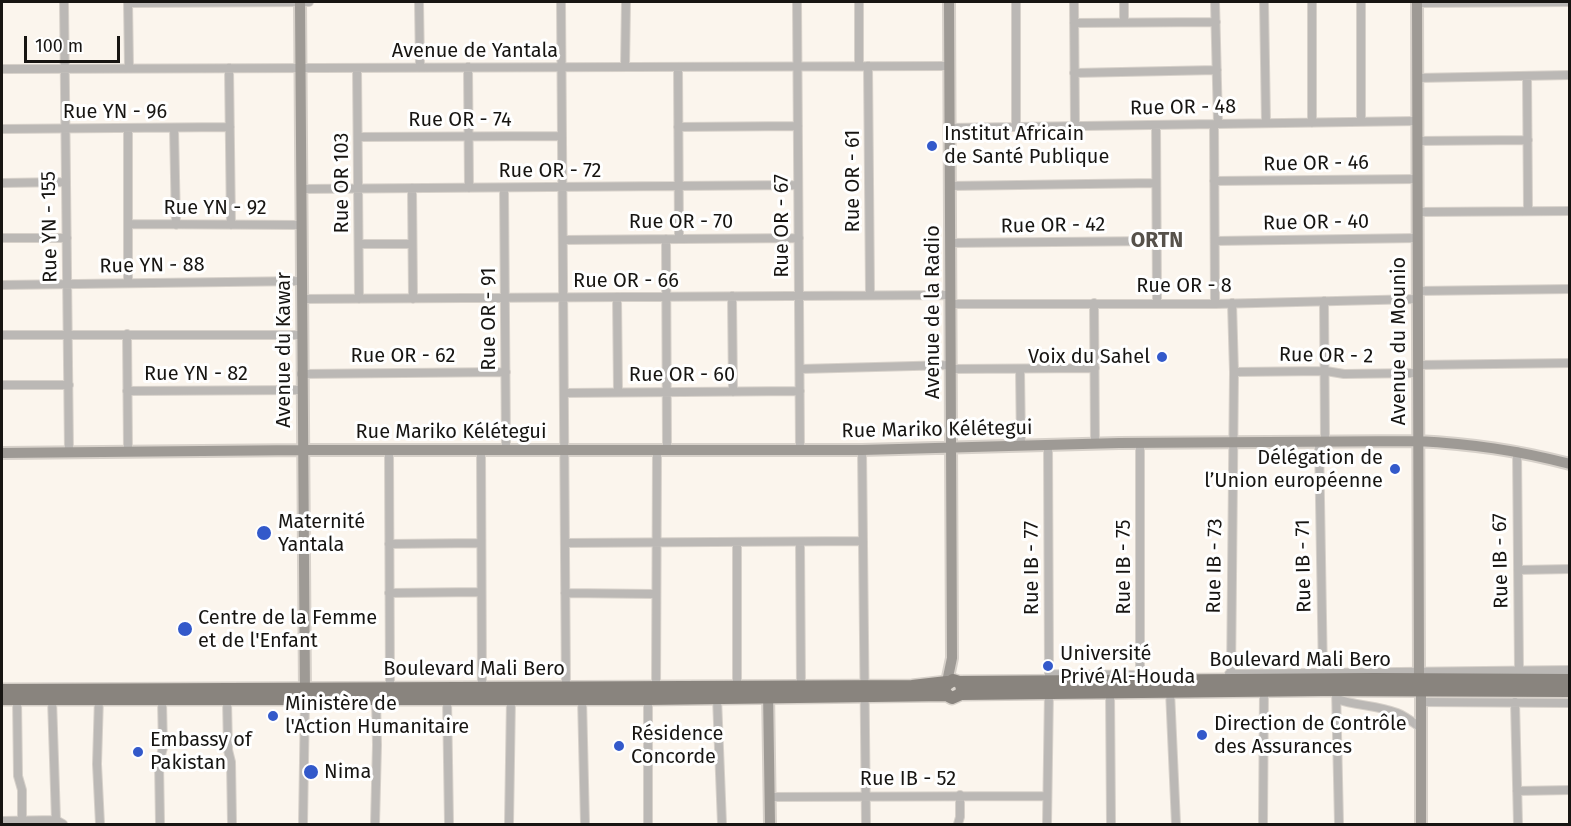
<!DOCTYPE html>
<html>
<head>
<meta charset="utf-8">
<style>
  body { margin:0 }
  #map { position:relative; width:1571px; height:826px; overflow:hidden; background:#fbf5ed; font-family:"Fira Sans",sans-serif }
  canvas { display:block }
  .frame { position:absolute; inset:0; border:3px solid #171512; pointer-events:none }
  .scale { position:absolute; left:24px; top:36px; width:96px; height:27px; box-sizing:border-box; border:3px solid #171512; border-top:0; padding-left:8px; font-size:18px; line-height:21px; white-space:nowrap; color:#171512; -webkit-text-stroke:4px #fff; paint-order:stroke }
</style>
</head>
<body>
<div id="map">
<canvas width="1571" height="826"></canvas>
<div class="frame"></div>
<div class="scale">100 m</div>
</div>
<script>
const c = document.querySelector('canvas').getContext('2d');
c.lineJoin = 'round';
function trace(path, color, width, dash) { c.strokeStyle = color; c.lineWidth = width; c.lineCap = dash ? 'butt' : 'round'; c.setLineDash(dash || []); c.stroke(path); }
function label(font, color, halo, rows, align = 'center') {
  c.font = font + ' "Fira Sans",sans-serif'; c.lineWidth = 6; c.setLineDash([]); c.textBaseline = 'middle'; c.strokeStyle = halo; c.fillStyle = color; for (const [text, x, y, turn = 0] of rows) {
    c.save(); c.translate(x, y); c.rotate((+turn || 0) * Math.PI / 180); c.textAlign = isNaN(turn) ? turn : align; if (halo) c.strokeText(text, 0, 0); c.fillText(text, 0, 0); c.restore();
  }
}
const street = new Path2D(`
  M64,2L69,453
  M128,2L129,68
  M419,2L420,67
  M561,2L566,691
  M797,2L800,450
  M859,2V66
  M1016,2V127
  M1074,2L1075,126
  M1124,2V22
  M1215,2L1218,124
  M1264,2L1266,123
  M1312,2V123
  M1361,2V122
  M128,3L309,2
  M1417,3L1570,2
  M1074,23L1216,22
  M868,66L870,295
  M468,67L469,188
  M625,67L626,2
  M678,67L679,239
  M229,68L231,225
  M357,68L359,299
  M2,69L949,66
  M1074,73L1217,70
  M1527,76L1528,211
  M1417,78L1570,75
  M1214,124L1215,304
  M1156,125L1157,303
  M678,127L798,126
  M128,128V283
  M174,128L176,225
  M949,128L1417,121
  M2,129L230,127
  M358,137L562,136
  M1417,141L1528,140
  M1214,181L1418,179
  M2,183L66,182
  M950,186L1156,183
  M412,188L413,299
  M504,188L506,450
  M301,189L798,185
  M1418,212L1570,211
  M128,224L302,225
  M2,238H67
  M666,239L667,450
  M563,240L799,238
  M1215,241L1418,238
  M950,243L1157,241
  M359,244H412
  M2,285L302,281
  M1417,291L1570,289
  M732,296L733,392
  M617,297L618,392
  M303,299L950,295
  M1324,301L1325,441
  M1094,303L1095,444
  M950,304H1215L1418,299
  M127,334L128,452
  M2,335H302
  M1418,365L1570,363
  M800,369L951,365
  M951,369L1095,368
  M1020,369L1021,445
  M1234,372L1326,371L1344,374L1418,373
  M301,374L506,372
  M2,385H69
  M127,391L301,390
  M564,393L800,391
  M1319,441L1323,676
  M1140,443V679
  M1048,445L1049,679
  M862,450L866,824
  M389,451L390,692
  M481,451L482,691
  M1517,451L1519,671
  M800,542L801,690
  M565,543L863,541
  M389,544L480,543
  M1518,570L1570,569
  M389,593L481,592
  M565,593L656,594
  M1049,674L1142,675
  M1229,674L1570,670
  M1231,679L1234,372L1232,303
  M1336,689L1339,824
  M656,691L657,450
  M737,691V542
  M1110,691L1111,824
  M1170,691L1176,824
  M99,697L97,764L100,824
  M447,698L449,824
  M582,698L585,824
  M717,698L722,824
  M17,699L18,776L22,790V821
  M52,699L56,820
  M648,699V824
  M1337,699C1356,706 1377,705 1397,713C1405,716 1414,723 1421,728
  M227,700L228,750L231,762L232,824
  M1421,702L1570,703
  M1515,702L1518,824
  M1517,791L1570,790
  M770,797L1047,796
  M2,821L56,820L63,824
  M160,824L159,762L163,748L162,700
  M303,824L305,699
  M375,824L377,745L376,699
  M509,824L511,698
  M958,824L960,817V795
  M1047,824L1049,691
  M1263,824L1264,690`);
const secondary = new Path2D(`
  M300,2L305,697
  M1417,2L1419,680
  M2,453L302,450H862L1119,443L1417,441C1472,444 1516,450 1570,464
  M947,682L952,658L949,2
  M768,690L770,824
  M1421,824V691`);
const primary = new Path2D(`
  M959,682L962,687L961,694L952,698C946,695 943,691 946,685L953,680L959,682L1374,679L1570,680
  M2,690L912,686L947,682
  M961,694L1323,690L1570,691
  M2,699H648L947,695`);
trace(street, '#d7d1ca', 10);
trace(secondary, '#d7d1ca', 14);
trace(primary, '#d7d1ca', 15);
trace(street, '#bbb8b5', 8);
trace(secondary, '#9e9a95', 10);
trace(primary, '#89847e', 12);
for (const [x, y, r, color] of [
  [932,146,6,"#3359ca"],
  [1162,357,6,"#3359ca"],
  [1395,469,6,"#3359ca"],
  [264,533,8,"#3359ca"],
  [185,629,8,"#3359ca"],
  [1048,666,6,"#3359ca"],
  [273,716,6,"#3359ca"],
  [1202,735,6,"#3359ca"],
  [619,746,6,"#3359ca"],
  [138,752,6,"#3359ca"],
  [311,772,8,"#3359ca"]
]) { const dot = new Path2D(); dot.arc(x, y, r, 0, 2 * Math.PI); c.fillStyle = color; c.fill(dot); trace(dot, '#fff', 2); }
label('20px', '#171512', '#fff', [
  ["Avenue de Yantala",475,51],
  ["Rue OR - 48",1183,108,-1],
  ["Rue YN - 96",115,112],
  ["Rue OR - 74",460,120],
  ["Rue OR - 46",1316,164,-1],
  ["Rue OR - 72",550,171],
  ["Rue OR - 61",853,181,-90],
  ["Rue OR 103",342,183,-90],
  ["Rue YN - 92",215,208],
  ["Rue OR - 70",681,222],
  ["Rue OR - 40",1316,223,-1],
  ["Rue OR - 67",782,226,-90],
  ["Rue OR - 42",1053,226,-1],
  ["Rue YN - 155",50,227,-91],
  ["Rue YN - 88",152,266,-1],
  ["Rue OR - 66",626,281],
  ["Rue OR - 8",1184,286],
  ["Avenue de la Radio",933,312,-90],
  ["Rue OR - 91",489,319,-90],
  ["Avenue du Mounio",1399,341,-90],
  ["Avenue du Kawar",284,350,-90],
  ["Rue OR - 62",403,356],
  ["Rue OR - 2",1326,356,1],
  ["Rue YN - 82",196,374],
  ["Rue OR - 60",682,375],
  ["Rue Mariko Kélétegui",937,430,-1],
  ["Rue Mariko Kélétegui",451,432],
  ["Rue IB - 67",1501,561,-91],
  ["Rue IB - 73",1215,566,-89],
  ["Rue IB - 71",1304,566,-91],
  ["Rue IB - 75",1124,567,-90],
  ["Rue IB - 77",1032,568,-90],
  ["Boulevard Mali Bero",1300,660],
  ["Boulevard Mali Bero",474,669],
  ["Rue IB - 52",908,779]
]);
label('20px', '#171512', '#fff', [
  ["Institut Africain",944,134],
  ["de Santé Publique",944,157],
  ["Voix du Sahel",1150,357,"right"],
  ["Délégation de",1383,458,"right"],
  ["l’Union européenne",1383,481,"right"],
  ["Maternité",278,522],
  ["Yantala",278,545],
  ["Centre de la Femme",198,618],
  ["et de l'Enfant",198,641],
  ["Université",1060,654],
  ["Privé Al-Houda",1060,677],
  ["Ministère de",285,704],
  ["l'Action Humanitaire",285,727],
  ["Direction de Contrôle",1214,724],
  ["des Assurances",1214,747],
  ["Résidence",631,734],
  ["Concorde",631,757],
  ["Embassy of",150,740],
  ["Pakistan",150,763],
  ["Nima",324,772]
], 'left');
label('bold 21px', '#56514a', '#fff', [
  ["ORTN",1157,241]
]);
</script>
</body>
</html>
